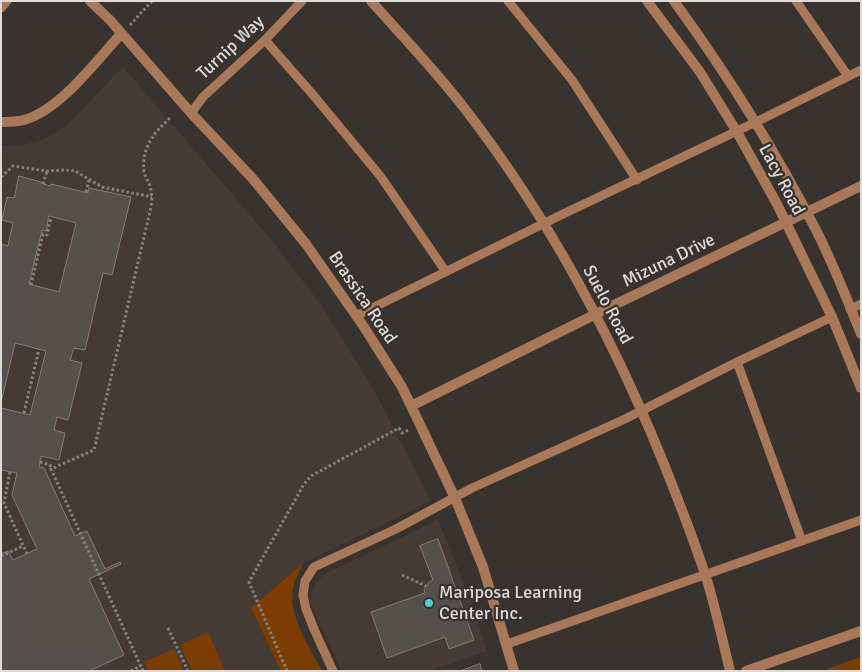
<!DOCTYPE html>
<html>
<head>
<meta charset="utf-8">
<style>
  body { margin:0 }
  #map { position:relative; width:862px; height:672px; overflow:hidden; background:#393330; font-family:Signika,sans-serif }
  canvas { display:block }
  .frame { position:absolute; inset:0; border:2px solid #dddad8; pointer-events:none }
</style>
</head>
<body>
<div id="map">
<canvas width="862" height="672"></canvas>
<div class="frame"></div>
</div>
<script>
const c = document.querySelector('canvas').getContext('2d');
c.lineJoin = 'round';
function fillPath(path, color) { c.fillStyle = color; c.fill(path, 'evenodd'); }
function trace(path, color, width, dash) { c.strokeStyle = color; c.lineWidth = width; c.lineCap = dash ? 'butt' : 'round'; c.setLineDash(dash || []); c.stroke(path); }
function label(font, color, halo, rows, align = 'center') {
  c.font = font + ' Signika,sans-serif'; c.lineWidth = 4.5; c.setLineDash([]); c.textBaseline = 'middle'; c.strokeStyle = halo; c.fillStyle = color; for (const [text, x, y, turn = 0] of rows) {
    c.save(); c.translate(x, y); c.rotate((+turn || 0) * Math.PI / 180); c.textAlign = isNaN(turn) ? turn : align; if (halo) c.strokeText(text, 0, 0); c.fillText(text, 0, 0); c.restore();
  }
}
fillPath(new Path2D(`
  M123,67L274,243L321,305L375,392L431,501L303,563L251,608L281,671H1V146H19L42,140L59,131L72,120Z
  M438,520L469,596L487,651L430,671H342L310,602L312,590L317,581L325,574Z`), '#463b34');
fillPath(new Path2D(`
  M303,563C300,572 294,581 293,589C288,615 310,648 322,671H281L251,608Z
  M208,632L225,671H192L180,645Z
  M174,649L184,671H148L144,662Z
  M861,657V671H821Z`), '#7b3d02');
const building = new Path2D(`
  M19,176L41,182V183L50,186L51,184L88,193L89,188L131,197L112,275L103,273L85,350L74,348L70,360L82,363L68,420L57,417L54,430L65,433L59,460L41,456L39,467L44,468L75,536L87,531L105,569L120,562L121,564L89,579L124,655L89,671H1V554L8,551L13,560L37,549L12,495L17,473L1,470V408L30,415L46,351L15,343L1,403V244L8,246L13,223L2,220L7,197L14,198ZM49,216L76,223L59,292L29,284L42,230L46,231Z
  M438,539L474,640L449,649L445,637L387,658L371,612L425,593L424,590L429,582L433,580L420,546Z
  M480,664L482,671H461Z`);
fillPath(building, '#56504c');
trace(building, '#837d79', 1);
trace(new Path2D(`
  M130,25L152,1
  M1,177L13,166L47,171L65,170L75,171L102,187L152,197
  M43,184L47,171
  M86,192L89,180
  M31,285L43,234L47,235L51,217
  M24,413L39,349
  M40,462L50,465L51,469
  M10,472L4,503L27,554
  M1,556L23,546
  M402,575L426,586
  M168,628L188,671
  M131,671L141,666
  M143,671L51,469L94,450L151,207C152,198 152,191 149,183C147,180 145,176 144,172C141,149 154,132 170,118
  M287,671L249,582L304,484L311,476L399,428L402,433L409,430`), '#86827f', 3, [2.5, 2.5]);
trace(new Path2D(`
  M508,1L572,80L637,180
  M796,1L848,76
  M1,8L7,1
  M265,40L314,96L381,177L446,272
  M191,113L203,97L265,40L302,1
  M850,309L861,304
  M356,316L561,215L756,122L861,70
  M737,362L802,541
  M507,644L861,520
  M333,671L314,629L306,609L303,595L305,581L314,567L396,529L472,488L625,419L737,362L832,317`), '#a87858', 9);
trace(new Path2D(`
  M90,1L110,20L191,113L253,179L306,244L364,327L402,387L455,498L483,567L514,671
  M371,1C403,37 436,71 465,109C553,223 621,353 673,487C684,515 695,544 705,574C715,605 722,638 730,671
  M647,1L700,72L737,132L777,204L832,317L861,388
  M674,1C727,74 775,150 816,230C833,263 847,299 861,334
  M1,122C9,122 17,122 24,120C60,110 96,61 121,34
  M411,406L614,305L861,186
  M746,671L861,631`), '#a87858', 10);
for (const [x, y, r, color] of [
  [429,603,5,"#52cbd7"]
]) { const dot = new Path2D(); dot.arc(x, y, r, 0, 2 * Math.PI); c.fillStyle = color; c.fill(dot); trace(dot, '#393330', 2); }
label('18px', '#dddad8', '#393330', [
  ["Turnip Way",231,48,-43],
  ["Lacy Road",781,180,62],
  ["Mizuna Drive",669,261,-26],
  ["Brassica Road",362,298,56],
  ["Suelo Road",607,305,62]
]);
label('18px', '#dddad8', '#393330', [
  ["Mariposa Learning",439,593],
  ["Center Inc.",439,614]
], 'left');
</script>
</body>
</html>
